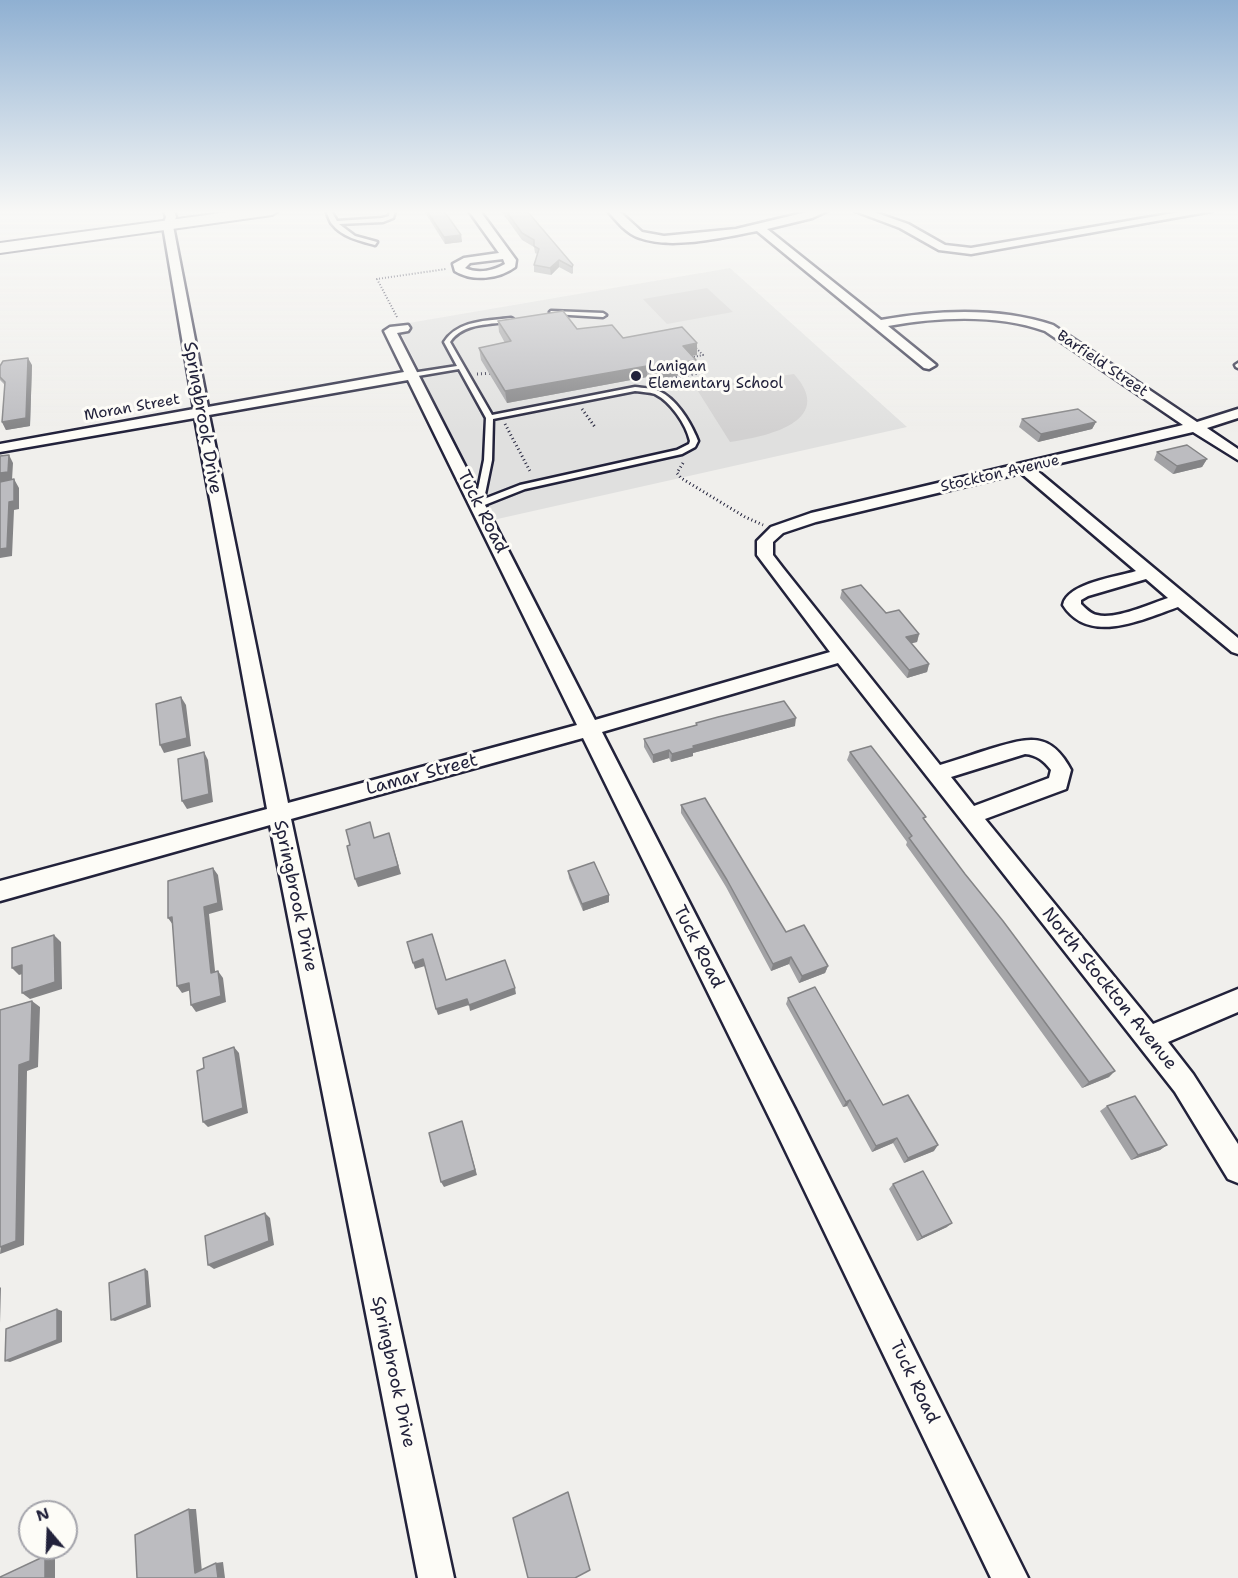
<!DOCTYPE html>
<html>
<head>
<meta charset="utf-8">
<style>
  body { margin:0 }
  #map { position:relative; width:1238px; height:1578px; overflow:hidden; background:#f0efec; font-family:"Shantell Sans",sans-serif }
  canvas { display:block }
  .north { position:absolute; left:18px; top:1500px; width:60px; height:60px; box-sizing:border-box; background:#fdfcf7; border:2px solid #a5a5ac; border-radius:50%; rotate:341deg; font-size:16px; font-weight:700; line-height:24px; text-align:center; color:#22223b }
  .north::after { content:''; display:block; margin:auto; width:21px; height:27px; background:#22223b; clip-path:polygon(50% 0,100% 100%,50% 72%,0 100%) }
</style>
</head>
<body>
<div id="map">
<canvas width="1238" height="1578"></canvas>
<div class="north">N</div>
</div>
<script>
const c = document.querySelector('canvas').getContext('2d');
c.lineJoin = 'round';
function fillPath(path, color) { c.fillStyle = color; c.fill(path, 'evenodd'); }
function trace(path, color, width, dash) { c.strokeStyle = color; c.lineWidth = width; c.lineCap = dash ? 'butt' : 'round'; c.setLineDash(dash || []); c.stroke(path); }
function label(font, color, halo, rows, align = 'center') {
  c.font = font + ' "Shantell Sans",sans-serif'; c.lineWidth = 6; c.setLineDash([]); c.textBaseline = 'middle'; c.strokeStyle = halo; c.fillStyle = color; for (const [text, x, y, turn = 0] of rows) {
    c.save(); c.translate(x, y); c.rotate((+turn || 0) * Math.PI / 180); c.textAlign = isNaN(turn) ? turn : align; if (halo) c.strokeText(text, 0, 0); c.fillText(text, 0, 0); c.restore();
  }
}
fillPath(new Path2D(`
  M730,268L907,427L493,520L397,325Z`), '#e0e0df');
fillPath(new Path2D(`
  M707,288L733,312L667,324L643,299Z
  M794,374C837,422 765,437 730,442L696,388Z`), '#d2d1d1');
const lane = new Path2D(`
  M326,211H331L337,221L382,218L389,216L390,211H395L393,218L383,222L339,224L355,236L377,242L375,245C360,241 342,237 332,224C330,222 328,215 326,211Z
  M551,311L603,313L606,315L603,317L553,314L550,312Z
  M511,318L513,319V321C492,325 463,322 450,342L492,415L635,387C643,388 652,388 659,391C676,399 689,420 696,436L698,441L695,447L682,454L525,489L482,506H476L475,504L484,460L486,418L459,369L412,377L409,375L412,373L457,366L444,342C458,320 487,321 511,318ZM635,391C642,392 649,392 655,394C671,402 686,424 690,441L689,444L677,450L520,485L484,499L492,460L493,419Z
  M1238,363V368L1236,367L1235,365Z`);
const street = new Path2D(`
  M164,211H174L176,217L173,226L208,407L404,372L384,331L390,327L408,325L410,328L408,331L397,333L595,720L830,652L757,555V541L771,527L811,513L1183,425L1045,331C997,314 938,317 888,326L936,365L929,369L924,368L757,231C724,237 672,250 640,238C627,234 617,222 608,211H619L642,232L664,236L736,229L811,211H827L812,218L767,229L881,320C937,310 999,307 1053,325L1197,422L1238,409V418L1207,428L1238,449V460L1193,432L1035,469L1238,638V654L1232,652L1178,607C1143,619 1089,646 1063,605C1067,583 1117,577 1136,571L1021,473L816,522L783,533L773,542V555L783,568L940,765C957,760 974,754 990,749C1027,738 1050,730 1071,770L1066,789L985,819L1153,1024L1238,989V1012L1168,1042L1193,1074L1238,1144V1183L1228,1179L1175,1092L838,663L602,732L795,1109L1028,1578H991L775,1129L583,738L291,819L454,1578H418L270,825L0,901V881L267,809L195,418L0,452V444L194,409L163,226L166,217ZM408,380L577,725L288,803L209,415ZM1146,579L1168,598C1150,604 1115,620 1097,615C1091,614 1085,608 1081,604V600L1088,596ZM1025,754C1037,755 1044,761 1051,770L1049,778L974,806L951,777Z
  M469,211H480L516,260L515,267C499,279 473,282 455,271L453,264L464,258L499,253ZM503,259L505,264C493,271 478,274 465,268L470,263Z
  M855,211H871L908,224L945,245L971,248L1186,211H1212L971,254L939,250L900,228Z`);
const secondary = new Path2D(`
  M236,211H279L272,215L0,253V243Z`);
trace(lane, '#22223b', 5);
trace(street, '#22223b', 5);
trace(secondary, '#22223b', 4);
trace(new Path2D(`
  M397,317L377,279L446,269
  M688,358L703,355L695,347
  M693,366L695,368`), '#22223b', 2, [1, 2]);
trace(new Path2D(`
  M477,374L493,373
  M660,380L699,373L694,367
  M582,409L595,427
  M505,424L531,473
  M683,463L677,473L681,478L745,517L763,525`), '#22223b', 3, [1, 3]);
fillPath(lane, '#fdfcf7');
fillPath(street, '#fdfcf7');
fillPath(secondary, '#fdfcf7');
fillPath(new Path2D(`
  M424,211H444L461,235L462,242L445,244Z
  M501,211H527L573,265V273L572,274L559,267L551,275L534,272V265L537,254L535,253L534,247L522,240Z
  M498,321L577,329L623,338L697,343V355L691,356L696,360L695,372L650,381L647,377L507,403L481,360L479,348L505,343L499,332Z
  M32,365L30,426L6,430L2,422L5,385L0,380V366Z
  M1022,419L1096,422L1092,429L1038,442L1019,427Z
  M1157,452L1207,459L1202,467L1173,474L1154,460Z
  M842,590L886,613L919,634L917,642L911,643L929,664L927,672L907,678L840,598Z
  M696,723L795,726L693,753V756L671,762L669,758L653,763L644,747V739L696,726Z
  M850,752L925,820L1109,1077L1082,1088L906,845L907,842L847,760Z
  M681,805L786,932L828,966L825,973L799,983L789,964L771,971L726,887L681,813Z
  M568,871L609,895V902L583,911L569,878Z
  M788,998L883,1105L934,1151L904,1163L893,1143L872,1152L847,1106L843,1107L786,1004Z
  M1107,1106L1167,1145L1160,1150L1131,1160L1100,1111Z
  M893,1184L947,1227L917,1241L889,1189Z`), '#a2a2a5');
fillPath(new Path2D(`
  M461,235L462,242L445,244L444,237Z
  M559,260V267L551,275L550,268Z
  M697,343V355L682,357L683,346Z
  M28,358L32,365L30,426L6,430L2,422Z
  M696,360L695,372L650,381V369Z
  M647,366V377L507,403L505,391Z
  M1096,422L1092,429L1038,442L1041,434Z
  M9,455L13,463L12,480L0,482V473Z
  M1207,459L1202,467L1173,474L1177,466Z
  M14,479L19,488V509L14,510L12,556L0,558V549L9,502Z
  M919,634L917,642L904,645L906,637Z
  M929,664L927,672L907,678L909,670Z
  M181,697L186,705L191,746L164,753L160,745Z
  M796,718L795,726L693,753V756L671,762L672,754L693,746Z
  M669,750V758L653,763V755Z
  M204,752L208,760L213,802L187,809L182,801Z
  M389,833L401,874L358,887L355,879Z
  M213,868L218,875L223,910L209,914L216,980L211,973L204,907Z
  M609,895V902L583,911L582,904Z
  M172,917L173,925L168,918Z
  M54,935L61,942L62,989L30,999L22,993Z
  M791,957L789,964L771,971L773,964Z
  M423,959L425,966L415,969L413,963Z
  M22,965L29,972L19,975L12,968Z
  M828,966L825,973L799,983L802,976Z
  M218,971L223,978L226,1002L196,1012L191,1005Z
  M189,983L194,989L182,993L177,986Z
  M515,988L516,994L470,1011L469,1005Z
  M467,999L469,1005L438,1015L436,1009Z
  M32,1001L40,1007L38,1067L27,1071L24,1245L0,1254L19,1065Z
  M234,1047L239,1053L248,1113L208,1127L203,1122Z
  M1115,1071L1109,1077L1082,1088L1089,1082Z
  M850,1100L847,1106L843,1107L846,1102Z
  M462,1121L477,1175L444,1187L441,1182Z
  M897,1138L893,1143L872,1152L876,1146Z
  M938,1145L934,1151L904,1163L908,1158Z
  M1167,1145L1160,1150L1131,1160L1138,1155Z
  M265,1213L270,1218L274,1245L214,1269L208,1265Z
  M952,1223L947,1227L917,1241L922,1237Z
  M145,1269L148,1271L151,1307L115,1321L111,1320Z
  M0,1287L1,1288L0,1323Z
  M57,1309L62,1311V1342L10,1362L5,1361Z
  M189,1509H196L202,1572L195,1573Z
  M45,1556H55V1578H45Z
  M223,1562L225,1578H218L216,1563Z`), '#848486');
const building = new Path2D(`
  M427,211H444L461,235L444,237Z
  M506,211H527L573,265L572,267L559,260L550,268L534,265L539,249L534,246V240L522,233Z
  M563,311L577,329L612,325L623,338L682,327L697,343L683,346L696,360L650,369L647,366L505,391L479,348L511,341L498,321Z
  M28,358L26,418L2,422L5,382L0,377V366L3,361Z
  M1078,409L1096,422L1041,434L1022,419Z
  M1187,445L1207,459L1177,466L1157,452Z
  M9,455L8,472L0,473V456Z
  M14,479V501L9,502L7,548L0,549V482Z
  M861,585L886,613L899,610L919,634L906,637L929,664L909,670L842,590Z
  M181,697L187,738L160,745L156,704Z
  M784,701L796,718L693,746L694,748L672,754L669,750L653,755L644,739L697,725L696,723L718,717Z
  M871,746L926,817L923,818L965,874L1003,921L1115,1071L1089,1082L909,838L912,836L850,752Z
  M204,752L209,794L182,801L178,759Z
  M705,798L786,932L804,925L828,966L802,976L791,957L773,964L727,880L681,805Z
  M370,822L374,838L389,833L398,866L355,879L347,846L350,845L346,830Z
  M594,862L609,895L582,904L568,871Z
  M213,868L218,903L204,907L211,973L218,971L221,996L191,1005L189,983L177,986L172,917L168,918V881Z
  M432,934L446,980L505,960L515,988L469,1005L467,999L436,1009L423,959L413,963L407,942Z
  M54,935L55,982L22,993V965L12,968V948Z
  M815,987L883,1105L908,1095L938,1145L908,1158L897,1138L876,1146L850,1100L846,1102L788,998Z
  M32,1001L30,1061L19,1065L16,1241L0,1247V1010Z
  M234,1047L243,1108L203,1122L197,1071L204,1068L203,1058Z
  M1135,1096L1167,1145L1138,1155L1107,1106Z
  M462,1121L475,1170L441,1182L429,1133Z
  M923,1171L952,1223L922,1237L893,1184Z
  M265,1213L269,1241L208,1265L205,1236Z
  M145,1269L147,1305L111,1320L109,1283Z
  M57,1309V1340L5,1361L6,1329Z
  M568,1492L590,1570L575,1578H528L513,1518Z
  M189,1509L195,1573L216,1563L218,1578H137L135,1535Z
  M45,1556V1578H0V1577Z`);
fillPath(building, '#bcbcc0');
trace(building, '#848486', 1.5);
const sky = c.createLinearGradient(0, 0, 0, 432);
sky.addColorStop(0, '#8fb0d2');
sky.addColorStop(0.49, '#f8f8f6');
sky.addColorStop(1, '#f8f8f600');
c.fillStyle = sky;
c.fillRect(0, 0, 1238, 432);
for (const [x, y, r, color] of [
  [636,376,6,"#22223b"]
]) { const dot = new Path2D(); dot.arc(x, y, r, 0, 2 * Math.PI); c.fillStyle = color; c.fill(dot); trace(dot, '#fdfcf7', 2); }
label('15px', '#22223b', '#fdfcf7', [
  ["Barfield Street",1102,364,34],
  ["Moran Street",132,408,-10],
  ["Stockton Avenue",1000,474,-13]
]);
label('15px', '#22223b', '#fdfcf7', [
  ["Lanigan",648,367],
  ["Elementary School",648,384]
], 'left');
label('18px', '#22223b', '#fdfcf7', [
  ["Springbrook Drive",202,418,80],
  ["Tuck Road",482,512,63],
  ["Lamar Street",422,775,-15],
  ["Springbrook Drive",295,896,78],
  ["Tuck Road",698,947,63],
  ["North Stockton Avenue",1109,989,51],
  ["Springbrook Drive",393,1372,78],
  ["Tuck Road",914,1382,64]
]);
</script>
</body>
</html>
